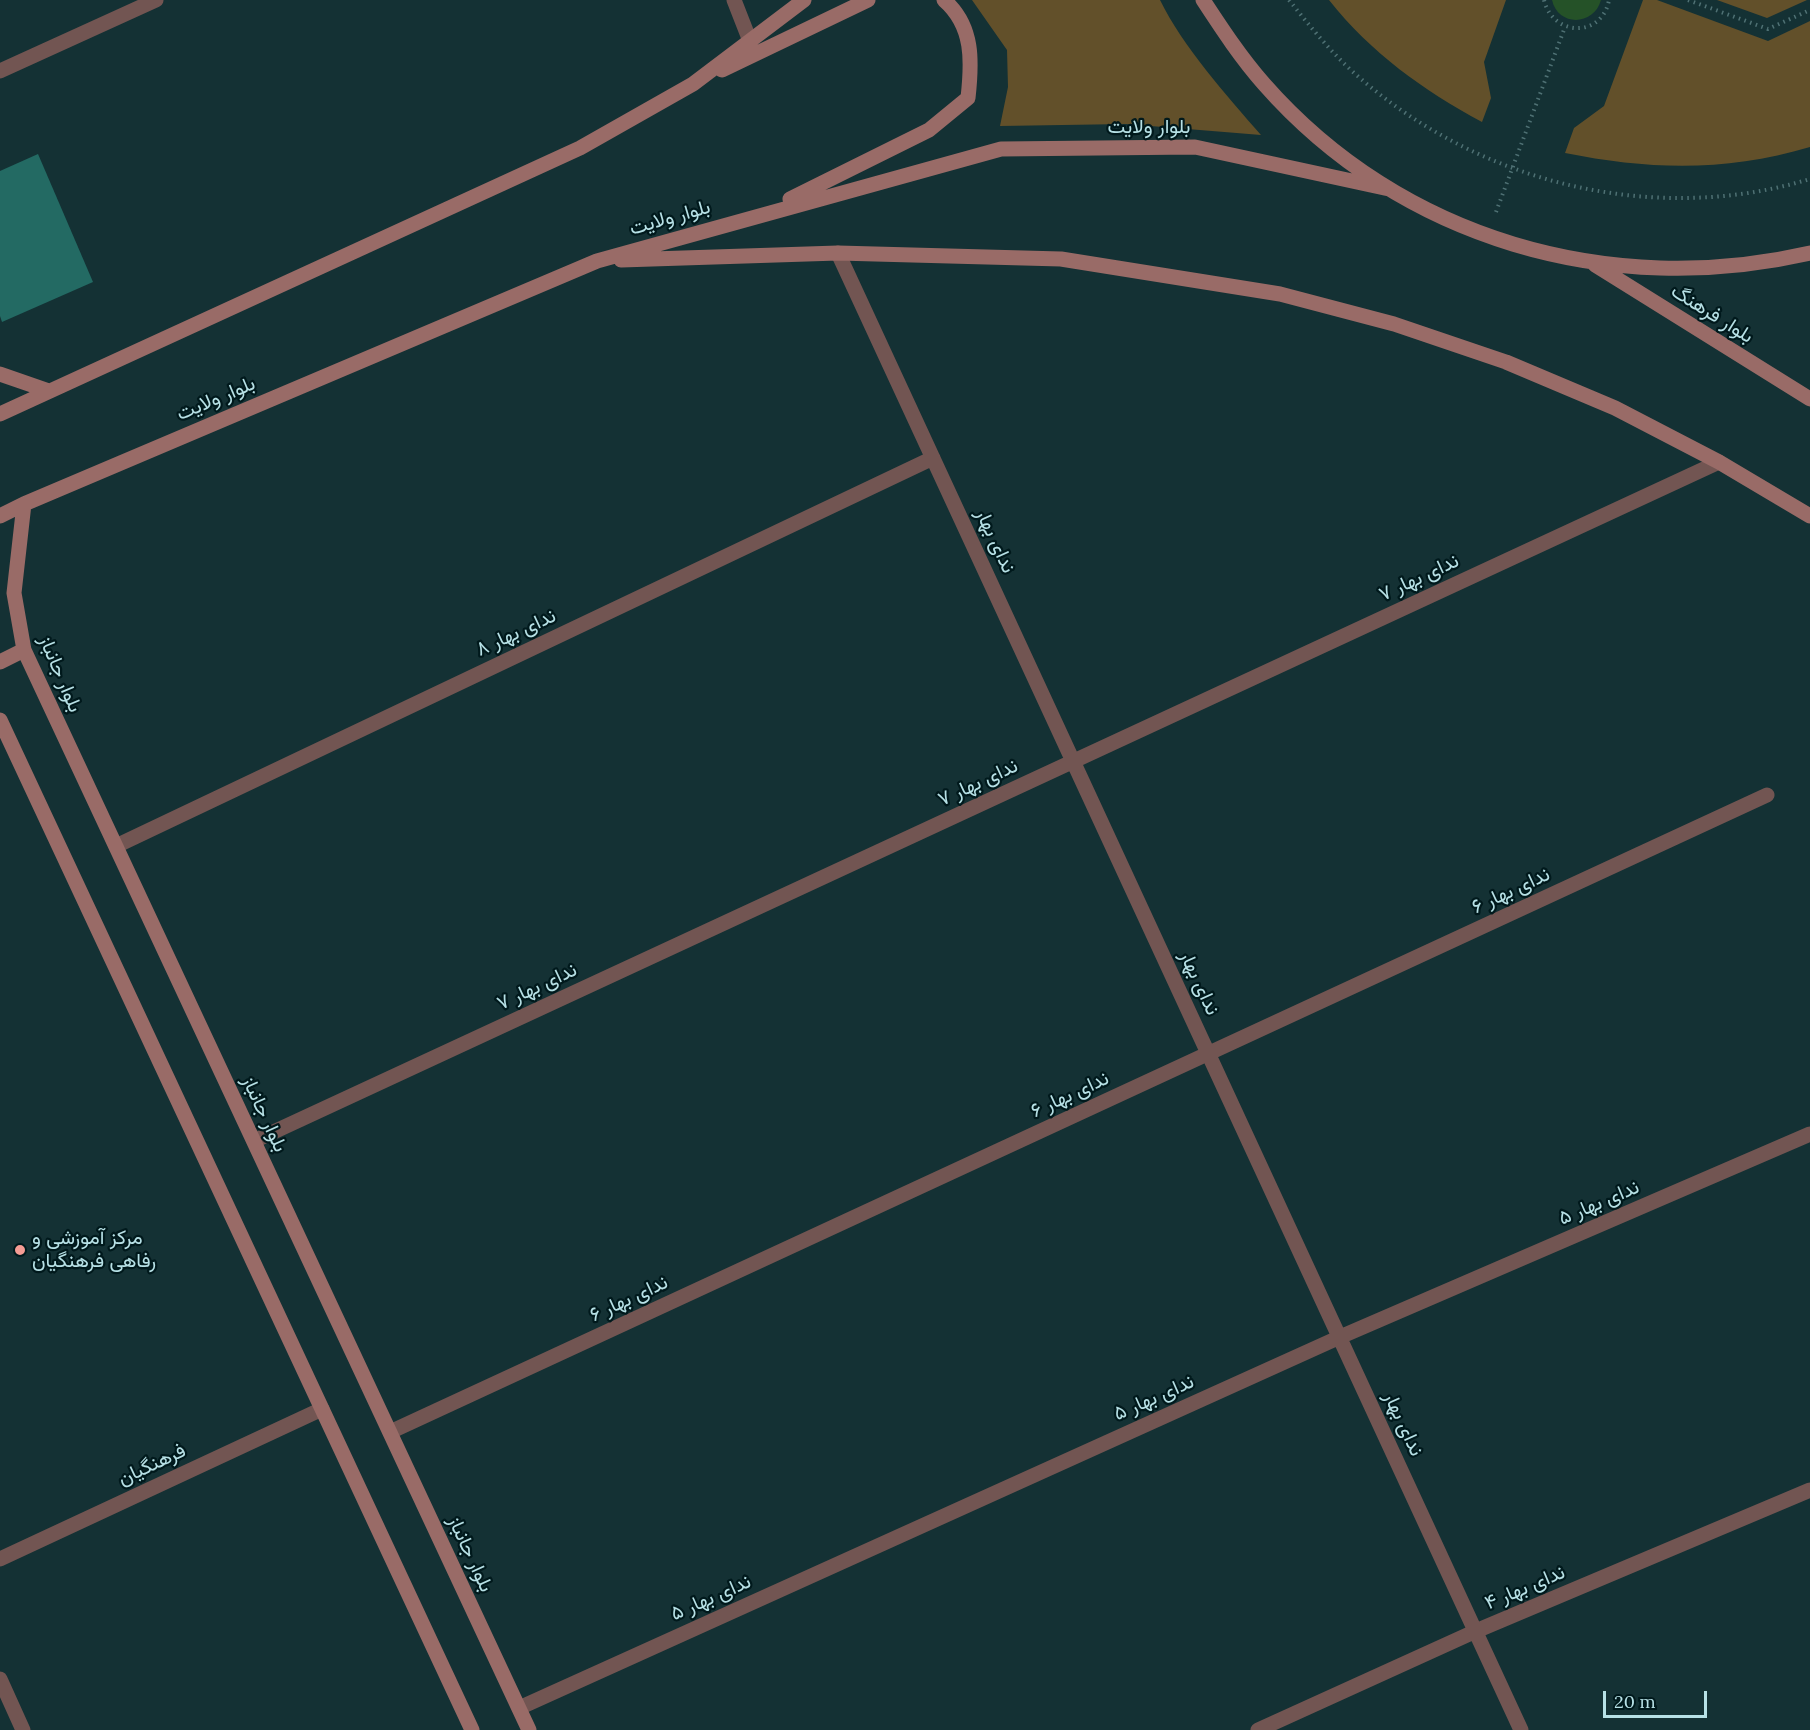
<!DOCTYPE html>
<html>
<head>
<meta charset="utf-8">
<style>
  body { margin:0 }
  #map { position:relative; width:1810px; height:1730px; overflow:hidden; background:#143134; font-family:Lora,serif }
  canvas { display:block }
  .scale { position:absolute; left:1603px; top:1691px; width:104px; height:27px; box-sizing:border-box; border:3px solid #b7e1e6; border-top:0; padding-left:8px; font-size:18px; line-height:21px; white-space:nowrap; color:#b7e1e6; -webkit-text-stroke:4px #00191c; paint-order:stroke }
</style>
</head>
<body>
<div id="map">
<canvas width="1810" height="1730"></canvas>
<div class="scale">20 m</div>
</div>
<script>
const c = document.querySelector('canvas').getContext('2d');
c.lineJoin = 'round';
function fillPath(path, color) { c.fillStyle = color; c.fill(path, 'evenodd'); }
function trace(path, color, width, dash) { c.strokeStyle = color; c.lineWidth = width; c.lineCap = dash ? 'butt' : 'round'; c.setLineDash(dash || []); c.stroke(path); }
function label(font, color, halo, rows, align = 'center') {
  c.font = font + ' Lora,Vazirmatn,serif'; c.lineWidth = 4.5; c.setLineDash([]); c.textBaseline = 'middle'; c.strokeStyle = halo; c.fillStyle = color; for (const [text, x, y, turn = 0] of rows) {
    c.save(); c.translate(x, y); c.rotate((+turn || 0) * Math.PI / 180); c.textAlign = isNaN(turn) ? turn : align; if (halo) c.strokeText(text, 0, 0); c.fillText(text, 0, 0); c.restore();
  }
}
fillPath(new Path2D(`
  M972,0H1160C1183,47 1227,96 1261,135L1126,124L1000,126L1008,87L1007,50Z
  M1329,0H1506L1484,62L1491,98L1482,122C1423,90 1371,53 1329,0Z
  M1643,0H1657L1768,41L1810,21V147C1726,172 1650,170 1565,153L1574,128L1604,106Z
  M1717,0H1807L1767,18Z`), '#62502a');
fillPath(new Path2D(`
  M1552,0H1601C1594,26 1558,27 1552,0Z`), '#255228');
fillPath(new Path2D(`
  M38,154L93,282L2,322L0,316V171Z`), '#236a63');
trace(new Path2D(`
  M1289,0C1309,25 1329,50 1352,71C1474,182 1652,227 1810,179
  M1544,0C1553,37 1602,38 1609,0
  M1688,0L1768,29L1810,10
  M1496,212L1565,27`), '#4f7174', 4, [1.5, 4.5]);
trace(new Path2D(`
  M734,0L750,41
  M0,71L156,0
  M838,253L1521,1730
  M116,846L933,458
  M254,1141L1719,462
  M390,1432L1767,795
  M0,1559L322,1409
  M0,1679L23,1730
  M519,1708L1340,1337L1810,1134
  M1258,1730L1476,1631L1810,1490`), '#725552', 15);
trace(new Path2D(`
  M1203,0C1222,29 1241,58 1264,84C1401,240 1611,299 1810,253
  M722,70L868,0
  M790,199L929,130L968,98C972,62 974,26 944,0
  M621,260L838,253L1061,259L1280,294L1394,324L1506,362L1615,408L1719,462L1810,516
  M1595,265L1810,399
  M0,374L49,391
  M0,414L580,148L693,84L804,0
  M24,504L14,593L24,650L529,1730
  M0,516L24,504L597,261L1001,149L1195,147L1389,189
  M0,662L24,650
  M0,720L472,1730`), '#996b67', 15);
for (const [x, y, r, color] of [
  [20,1250,6,"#f59c94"]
]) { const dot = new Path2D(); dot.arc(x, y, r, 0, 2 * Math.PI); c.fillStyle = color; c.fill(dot); trace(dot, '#00191c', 2); }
label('20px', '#b7e1e6', '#00191c', [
  ["بلوار ولایت",1149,127],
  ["بلوار ولایت",670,218,-16],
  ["بلوار فرهنگ",1712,314,32],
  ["بلوار ولایت",216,399,-23],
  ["ندای بهار",995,541,65],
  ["ندای بهار ۷",1419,578,-25],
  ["ندای بهار ۸",516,633,-25],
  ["بلوار جانباز",60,674,67],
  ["ندای بهار ۷",978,783,-25],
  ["ندای بهار ۶",1511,891,-25],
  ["ندای بهار",1199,983,65],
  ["ندای بهار ۷",537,987,-25],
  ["ندای بهار ۶",1070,1095,-25],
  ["بلوار جانباز",264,1114,65],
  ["ندای بهار ۵",1599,1203,-23],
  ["ندای بهار ۶",629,1299,-25],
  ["ندای بهار ۵",1154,1398,-24],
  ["ندای بهار",1403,1424,65],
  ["فرهنگیان",152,1465,-25],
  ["بلوار جانباز",470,1554,65],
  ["ندای بهار ۴",1525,1588,-23],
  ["ندای بهار ۵",711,1598,-24]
]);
label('20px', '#b7e1e6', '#00191c', [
  ["مرکز آموزشی و",32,1238],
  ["رفاهی فرهنگیان",32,1261]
], 'left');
</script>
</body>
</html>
